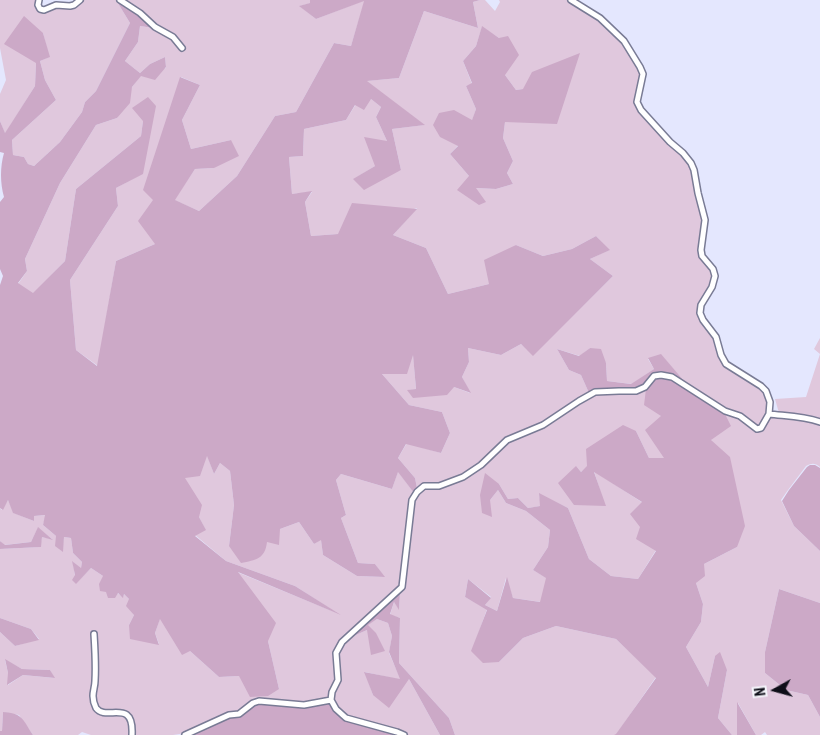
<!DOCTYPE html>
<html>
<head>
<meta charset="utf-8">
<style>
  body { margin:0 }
  #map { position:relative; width:820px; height:735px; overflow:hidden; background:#e4e7fe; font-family:"Roboto Condensed",sans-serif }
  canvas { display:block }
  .north { position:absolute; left:750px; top:665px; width:50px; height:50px; -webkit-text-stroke:4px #f5f5fb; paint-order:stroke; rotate:263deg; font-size:14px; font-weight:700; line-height:20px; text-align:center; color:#0e0e18 }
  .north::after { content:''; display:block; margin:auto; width:18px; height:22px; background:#0e0e18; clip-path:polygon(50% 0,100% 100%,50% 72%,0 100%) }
</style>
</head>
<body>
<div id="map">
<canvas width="820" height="735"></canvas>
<div class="north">N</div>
</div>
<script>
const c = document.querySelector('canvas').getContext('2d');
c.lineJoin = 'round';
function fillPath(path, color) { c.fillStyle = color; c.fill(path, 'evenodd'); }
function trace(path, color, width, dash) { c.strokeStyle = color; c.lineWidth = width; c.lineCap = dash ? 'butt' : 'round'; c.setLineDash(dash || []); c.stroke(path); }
fillPath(new Path2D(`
  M0,0H37L44,12L57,8H70L75,7L84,0H116L130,23L96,91L85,102L82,112L60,142L34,166L28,164L24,157L13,155L12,140L56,100L45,80L40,61L49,57L43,33L36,63L35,86L5,134L0,121V94L6,80L0,48Z
  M124,0H310L311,3L300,6L316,19L365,0L351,46L334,43L296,112L275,116L237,176L199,211L174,200L195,169L214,168L231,140L191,149L182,120L200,85L181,77L153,199L155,244L116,261L98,366L76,350L70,280L118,206L116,188L143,173V121L141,136L76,189L65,261L33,294L18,284L27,271L25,259L60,183L96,125L117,118L132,87L141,75L166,68L165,57L150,64L140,73L125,61L138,42L140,26L154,28L171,38L183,51L181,44Z
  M480,0H485L495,11L500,2L499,0H567L574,5L599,20L623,43L638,68L641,74L635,102L639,112L668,144L682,155L689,164L692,171L703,220L698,250L700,256L711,270L712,276L710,286L699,305L698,313L714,338L719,356L764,393L768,402L767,414L760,426L757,427L741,415L727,409L685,382L661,355L648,359L654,369L632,384L607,381L606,363L590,348L580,356L557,349L569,370L581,375L589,393L542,423L506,438L479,463L462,475L439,484H424L417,488L415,478L398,458L407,443L441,453L450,433L442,412L409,405L382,374L413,353L416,390H408L454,387L470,393L462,377L469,362L468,348L501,355L521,344L533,355L613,276L590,259L609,250L596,236L572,249L543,256L516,245L489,284L448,294L426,248L393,235L417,208L338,234L311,236L305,202L312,192L292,194L289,157L303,156L304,129L346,120L356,104L371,99L381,107L376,117L387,141L375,166L354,179L401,170L392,129L424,125L366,81L399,78L424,11L478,28L473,2ZM482,27L499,38L505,75L516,90L523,89L505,122L503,138L513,161L507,173L513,184L496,189L475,188L469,176L450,154C463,142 471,126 476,109L466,86L472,84L463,61L476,46Z
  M820,338V420L779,413L775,399L806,397L820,354L814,349Z
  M646,389L661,416L665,458H649L636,431L587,467L581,472L576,466L605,506L594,471L643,503L640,527L656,550L638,579L611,576L589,559L568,508L539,494L541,506L528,508L518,498L508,499L499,484L490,500L498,490L506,503L526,511L550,530L548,547L533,570L547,578L541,602L513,598L506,578L497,611L485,605L491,597L468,579L465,597L487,609L472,651L499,662L523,638L556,626L616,639L656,677L616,735H455L449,718L399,663L400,618L390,615L394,602L399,609L400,592L414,501L418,493L425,488L464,478L508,442L595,394L619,393L637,394Z
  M724,412L739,418L757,431L763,429L771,416C786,418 807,417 820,425V467C815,463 812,463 806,466L788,490L781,500L794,526L820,551V603L779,589L765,652V673L786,690L808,695L820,717V735H767L765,732L761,735H756L738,703L737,735H732L718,718L727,670L715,656L708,687L686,647L701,622L703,604L696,583L704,564L737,547L711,440Z
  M207,455L214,474L220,463L230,471L234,505L229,546L267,542L280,529L299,522L314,544L321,539L323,555L357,576L384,577L375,564L358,563L341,518L346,515L336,480L341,474L392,489L398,471L414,493L400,586L340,640L334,653L335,680L329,698L303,702L259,699L238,712L186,733L173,735H134L128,713C118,708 108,713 101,709C97,707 95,701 95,696C95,691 97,686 97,680C98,665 97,649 96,633L92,704C93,706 95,710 96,711C110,723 131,700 130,735H91L82,732L78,735H33L19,715L3,712L2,732L0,731V632L15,646L39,639L31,629L0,618V549L40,547L42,537L52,539L38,528L31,542L4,545L0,541V508L2,510L8,500L14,513L34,521L33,516L46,515L43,525L56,536L62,551L64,537L71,538L73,553L82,562L81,569L73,562L76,583L91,568L103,576L117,593L123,597L124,594L129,599L134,615L129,625L159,644L155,633L160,618L190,651L219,677L239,676L279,689L268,641L237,572L337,613L295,586L226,561L195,535L205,529L199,517L184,477ZM5,660L22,669L50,670L54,678L23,675L8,685V673Z
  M377,619L388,623L392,636L389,653L401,680L365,672L373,695L409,679L440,735H406L404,732L348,716L337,707L333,699V693L340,680L338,653L344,643L349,638L367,630V625Z`), '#e0c8dd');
fillPath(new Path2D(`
  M116,0L139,15L154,28L140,26L138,42L125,61L140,73L150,64L165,57L166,67L155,80L141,76L132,87L130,103L117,118L96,125L60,183L25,259L27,271L18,283L33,293L65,261L76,189L141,136L143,121L132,108L148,97L156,106L143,174L116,188L118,206L70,280L76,350L97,366L116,261L155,244L138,221L153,200L143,190L180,77L200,85L182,120L191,149L231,140L239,156L214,168L195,169L175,200L199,211L237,176L275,116L296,112L334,43L351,46L364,1L316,19L299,6L310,3V0H480L473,2L478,28L424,11L399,78L367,81L425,125L392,129L401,170L364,190L353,179L375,166L364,137L387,141L376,117L381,107L371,99L364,110L355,105L346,120L304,129L303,156L289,157L292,194L312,191L305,202L311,236L338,234L352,203L417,209L393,235L426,248L448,294L489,284L484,260L516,245L543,256L572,249L596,236L610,250L590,259L613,276L533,356L521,344L501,355L468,348L469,362L462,377L471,393L454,387L447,395L413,398L407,390L416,389L413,355L407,374H382L409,405L442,412L450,433L441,453L406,444L398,458L415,478L417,488L414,493L398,472L392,489L341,474L336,480L346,515L341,518L358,563L375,564L385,577L357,576L323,555L321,540L314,544L299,522L280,529L279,545L267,542C265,559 256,560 241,563L229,546L234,505L230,471L220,463L214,474L207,456L200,476L185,478L202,505L199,517L206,530L195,536L226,561L295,586L341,615L238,572L276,623L268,641L279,689L268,696L250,697L239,676L219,677L190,651L182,655L160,619L155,633L159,645L130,639L129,625L134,615L126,606L129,599L124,594L123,598L118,593L115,598H108L106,592L100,591L99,584L103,576L91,568L76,584L72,580L75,575L72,561L81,568L82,562L73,553L71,538L64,537L63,552L55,546L56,536L43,525L45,515L34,516V521L13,513L8,500L3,510L0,508V285L3,276L0,269V202L4,197C0,183 0,167 4,153L0,152V121L5,133L35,86L36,63L4,44L24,16L43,33L50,57L40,61L45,80L56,100L12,140L13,155L24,157L28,164L34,166L60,142L82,112L85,102L96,91L130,23Z
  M482,26L499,38L508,36L519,55L505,75L516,90L523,89L532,72L580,53L557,124L505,122L503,138L513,161L507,173L513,184L496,189L476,188L486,202L479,205L457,190L469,176L450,154L458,146L440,137L433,125L439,113L454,110L472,120L476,109L466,86L472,83L463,61L476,46Z
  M590,348L601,349L606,363L607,381L631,384L654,369L648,358L661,354L685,382L660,373L636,389L589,393L581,375L569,370L557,349L579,356Z
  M661,377L672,379L724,412L731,426L711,440L730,457L745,526L737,547L704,564L705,576L696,583L703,604L701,622L686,647L708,687L715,656L720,652L727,670L718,718L732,735H614L616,734L656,678L616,639L556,626L523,638L499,662L483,663L471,651L487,610L465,597L468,579L491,598L485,605L497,611L507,577L513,598L540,602L546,578L533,570L548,547L550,530L526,511L506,503L498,490L490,500L492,517L482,513L480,495L485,473L499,484L508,499L518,498L528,508L540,506L539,493L568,508L589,559L611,576L638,579L656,551L636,539L640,527L630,514L642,502L594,472L606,506L574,505L558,483L576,466L581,472L587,466L586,449L623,425L636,431L649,458H664L645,430L661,416L644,405L646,389L655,378Z
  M810,465H815L820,468V551L794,526L782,501L789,490L807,467Z
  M38,527L53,540L42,537L41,547L0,549V541L5,545L31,542Z
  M779,589L820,603V717L808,695L786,690L765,673V652Z
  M400,592L399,610L394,602L390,614L400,618L399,663L449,718L455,735H440L409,679L389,708L373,695L364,672L400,679L389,652L392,636L388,623L377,619L368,625L376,633L385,651L371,655L367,630L349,638Z
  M0,618L31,629L39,640L15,646L0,632Z
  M5,659L22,669L50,670L55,678L23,675L7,685L8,673Z
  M330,702L345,719L399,735H190L230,717L240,716L254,705L260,703Z
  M737,702L756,735H737Z
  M3,712C23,713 23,720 33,735H0V731H2Z`), '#cca9c7');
const minor = new Path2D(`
  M39,0L38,5L40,9L44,10L56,5L70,6L74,5L80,0
  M120,0L140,13L155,27L173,37L182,48
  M769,414C786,416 804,416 820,422
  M94,634C95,650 96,665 95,681C95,686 93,691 93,696C93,700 94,704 96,708C106,722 134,697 132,735
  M185,735L229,715L239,714L253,703L259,701L304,705L331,700
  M404,735L397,732L346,718L336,709L331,700L332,692L338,680L336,653L342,642L402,587L412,500L417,492L424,486H439L463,477L481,465L507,440L543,425L579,401L595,392L619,391H636L645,387L654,376L661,375L672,377L725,411L740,416L757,429L761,428L769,414L770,402L766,391L761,386L726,364L721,355L716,337L703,320L700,313L701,305L712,287L715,276L713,269L702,256L701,250L705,220L698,193L694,170L691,163L683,153L670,142L641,110L637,102L643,74L640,67L624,41L600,18L571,0`);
trace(minor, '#797b95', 8);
trace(minor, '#fff', 5);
</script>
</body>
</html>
